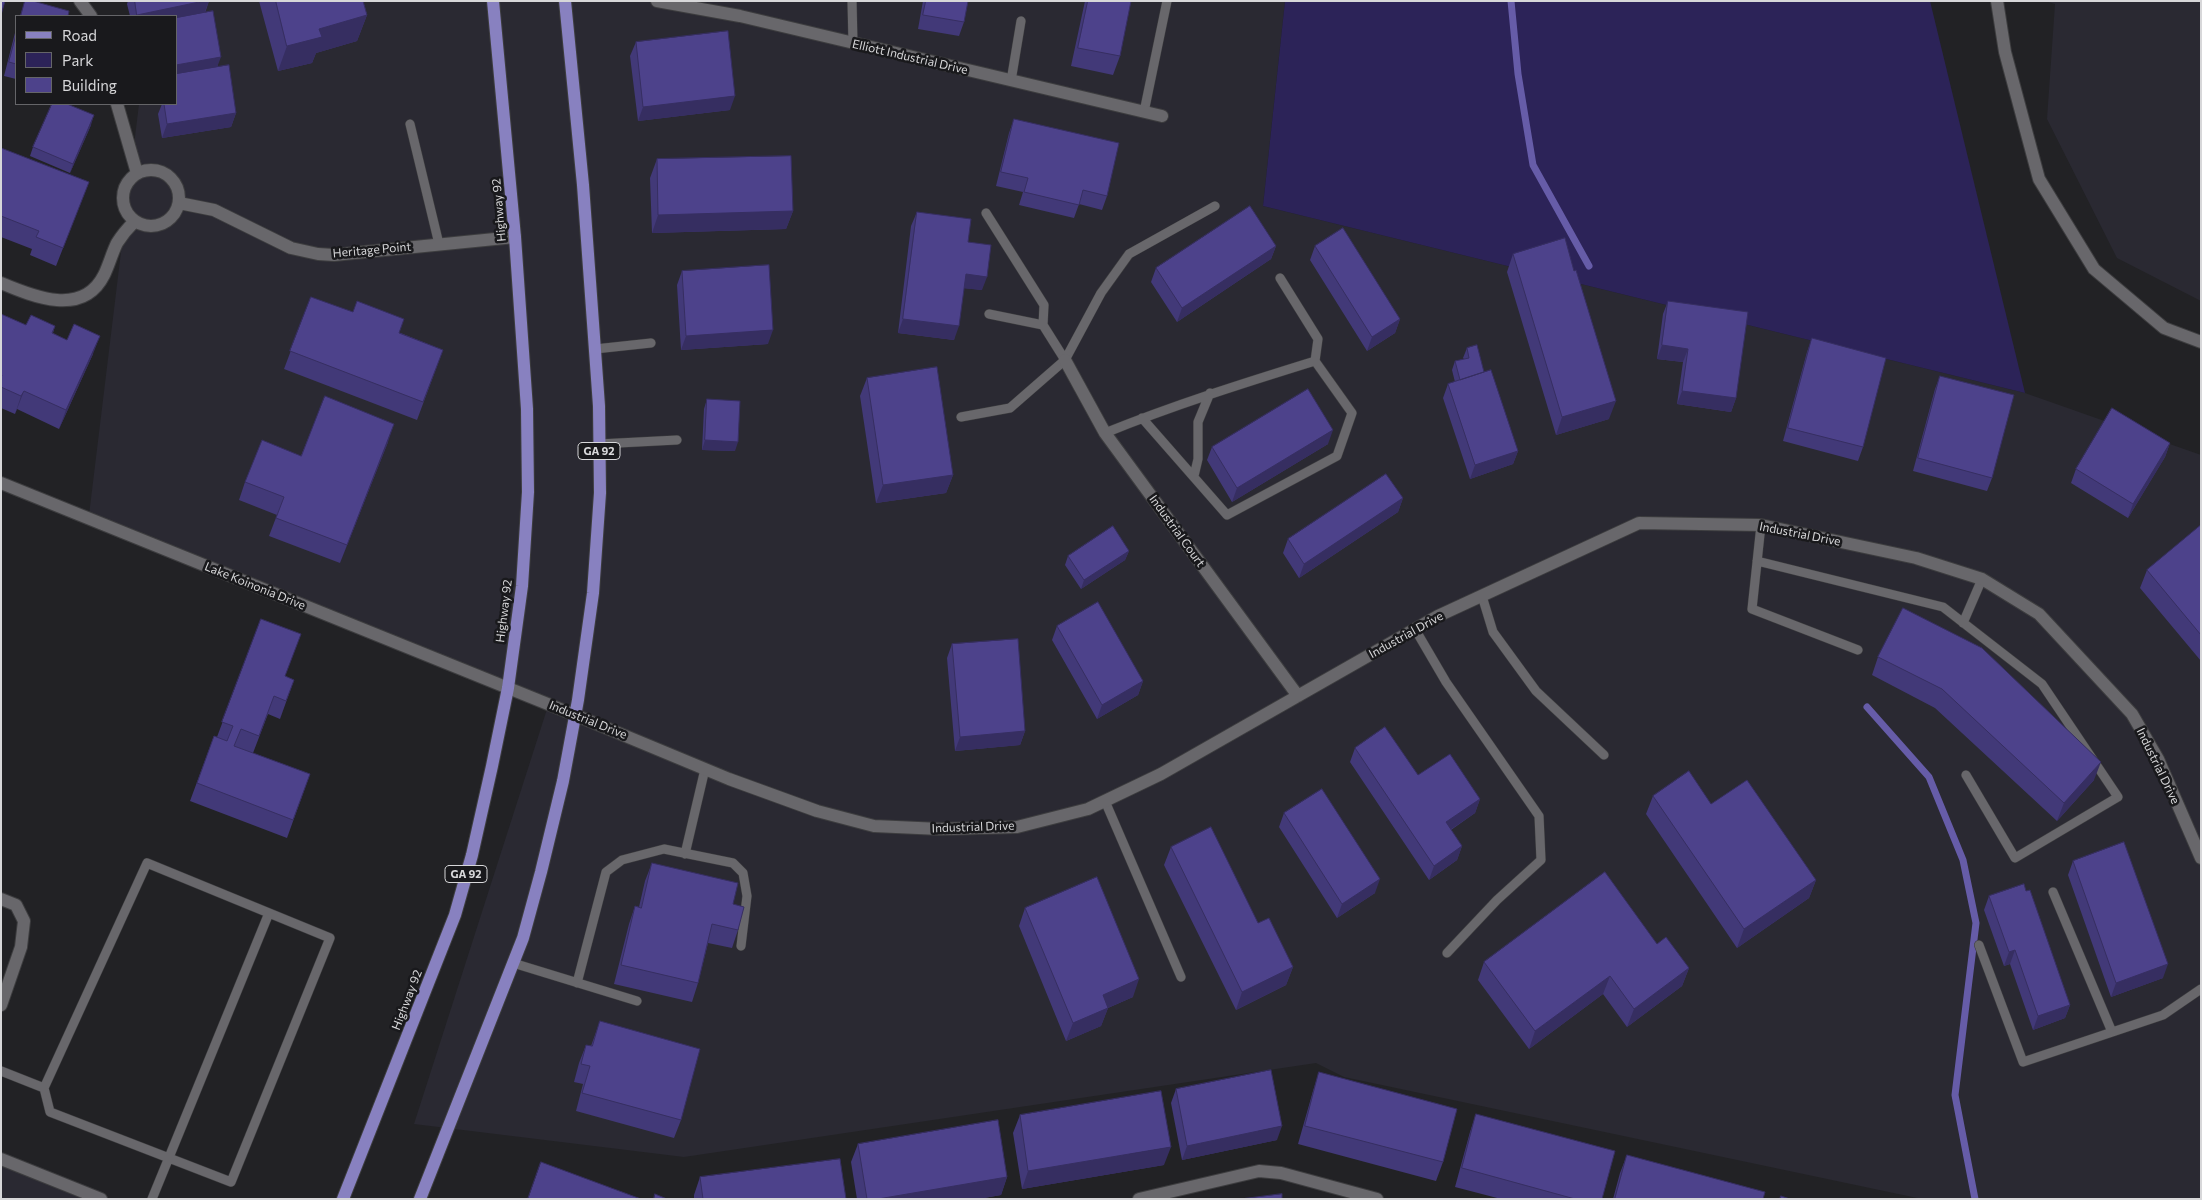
<!DOCTYPE html>
<html>
<head>
<meta charset="utf-8">
<style>
  body { margin:0 }
  #map { position:relative; width:2202px; height:1200px; overflow:hidden; background:#222225; font-family:Commissioner,sans-serif }
  canvas { display:block }
  .frame { position:absolute; inset:0; border:2px solid #d7d7d9; pointer-events:none }
  .legend { position:absolute; left:15px; top:15px; width:162px; height:90px; box-sizing:border-box; background:#19191c; border:1px solid #656568; margin:0; padding:6px 9px; list-style:none; font-size:15px; color:#d7d7d9 }
  .legend li { display:flex; align-items:center; gap:10px; height:25px }
  .legend b { width:25px; border:1px solid #656568 }
</style>
</head>
<body>
<div id="map">
<canvas width="2202" height="1200"></canvas>
<div class="frame"></div>
<ul class="legend">
<li><b style="height:6px;background:#8881c0"></b>Road</li>
<li><b style="height:14px;background:#2c2358"></b>Park</li>
<li><b style="height:14px;background:#4d428b"></b>Building</li>
</ul>
</div>
<script>
const c = document.querySelector('canvas').getContext('2d');
c.lineJoin = 'round';
function fillPath(path, color) { c.fillStyle = color; c.fill(path, 'evenodd'); }
function trace(path, color, width, dash) { c.strokeStyle = color; c.lineWidth = width; c.lineCap = dash ? 'butt' : 'round'; c.setLineDash(dash || []); c.stroke(path); }
function label(font, color, halo, rows, align = 'center') {
  c.font = font + ' Commissioner,sans-serif'; c.lineWidth = 5; c.setLineDash([]); c.textBaseline = 'middle'; c.strokeStyle = halo; c.fillStyle = color; for (const [text, x, y, turn = 0] of rows) {
    c.save(); c.translate(x, y); c.rotate((+turn || 0) * Math.PI / 180); c.textAlign = isNaN(turn) ? turn : align; if (halo) c.strokeText(text, 0, 0); c.fillText(text, 0, 0); c.restore();
  }
}
fillPath(new Path2D(`
  M151,1H1285L1263,206L2025,393L2201,455V1199H1922L1344,1077L1316,1063L684,1157L414,1124L548,706L89,515L139,104H176V16Z
  M2045,1H2201V301L2117,258L2047,119L2055,4Z
  M1,1159L101,1199H1Z`), '#2a2932');
fillPath(new Path2D(`
  M1285,1H1930L2025,393L1263,206Z`), '#2c2358');
trace(new Path2D(`
  M1511,1L1518,74L1533,165L1589,266
  M1867,707L1929,777L1963,860L1976,923L1955,1095L1975,1199`), '#665ca8', 7);
const lane = new Path2D(`
  M852,1L853,43
  M1011,81L1021,21
  M1144,112L1167,1
  M410,124L439,244
  M986,213L1044,305L1043,325L1065,360
  M1280,278L1318,339L1315,361
  M989,314L1043,325
  M595,349L651,343
  M961,417L1010,408L1065,360L1101,293L1129,254L1215,206
  M1105,433C1174,405 1244,383 1315,361L1352,413L1337,456L1227,515L1142,418
  M599,444L677,440
  M1194,476L1198,459V422L1210,393
  M1761,525L1752,609L1858,650
  M1757,561L1943,607L2042,684L2118,797L2015,858L1966,775
  M1482,596L1493,632L1536,691L1604,755
  M1963,623L1982,579
  M1415,629L1446,682L1539,816L1541,860L1497,900L1447,953
  M1105,801L1181,977
  M685,854L705,769
  M2053,892L2112,1032
  M1979,945L2023,1062L2163,1015L2201,989
  M513,963L637,1001
  M577,983L606,872L622,860L664,849L733,863L743,873L747,896L741,946
  M1,1071L44,1088L147,863L269,913
  M44,1088L50,1112L231,1182L330,938L269,913L152,1199`);
const street = new Path2D(`
  M80,1L91,16
  M657,1L740,16L1162,116
  M1997,1L2005,52L2039,179L2094,269L2164,328L2201,342
  M117,104L137,173
  M123 198a28 28 0 1 1 56 0a28 28 0 1 1-56 0Z
  M179,203L214,210L291,248L318,254L334,255L515,237
  M1,283C34,297 83,317 104,275C109,265 112,253 117,243C122,235 128,228 134,222
  M1065,360L1105,433L1298,696
  M1,483L575,715L729,779L817,811L874,826L940,829L1017,827L1088,809L1161,774L1438,616L1639,523L1761,525L1916,558L1982,579L2039,614L2132,714L2158,759L2201,858
  M1,899L16,905L24,921L21,947L1,1005
  M1,1159L101,1199
  M1139,1199L1259,1171L1281,1173L1377,1199`);
const primary = new Path2D(`
  M343,1199L455,915L472,855L492,766L508,688L522,586L528,492L527,409L515,237L493,1
  M420,1199L523,938L541,872L563,781L578,700L593,593L600,493L599,406L583,185L565,1`);
trace(lane, '#3d3d3f', 10);
trace(street, '#3d3d3f', 14);
trace(primary, '#3d3d3f', 14);
trace(lane, '#68676b', 9);
trace(street, '#68676b', 12);
trace(primary, '#8881c0', 12);
fillPath(new Path2D(`
  M25,1L68,16H20Z
  M128,1H209L205,13L218,67L236,113L231,127L162,138L158,114L162,104H176V16H130L127,4Z
  M259,1H363L367,15L357,41L316,53L312,63L278,71Z
  M923,1H968L964,22L959,36L918,29Z
  M1085,1H1131L1120,56L1113,75L1071,66Z
  M16,29V79L4,76Z
  M636,42L730,110L638,121L630,56Z
  M1014,119L1107,196L1102,210L1079,204L1074,218L1019,205L1023,192L996,186L1009,133Z
  M91,125L70,173L30,156L33,147Z
  M1,148L89,182L56,266L30,255L32,249L1,237Z
  M657,159L793,211L786,229L652,233L650,178Z
  M917,212L968,242L982,290L964,288L954,340L898,333L911,226Z
  M1276,246L1271,259L1177,322L1151,282L1156,268Z
  M1315,246L1400,319L1395,333L1367,351L1310,260Z
  M1513,254L1609,419L1556,435L1507,272Z
  M682,271L768,344L681,350L677,285Z
  M311,297L443,350L417,420L284,369Z
  M1668,301L1736,398L1731,412L1677,404L1683,362L1657,359L1663,314Z
  M1,314L26,325L55,326L53,333L93,354L59,429L17,409L15,414L1,408Z
  M1812,338L1863,447L1858,461L1783,441L1807,352Z
  M1467,348L1484,372L1518,451L1513,464L1470,479L1443,398L1448,384L1455,382L1452,370L1455,361L1464,359L1463,358Z
  M1940,376L1992,478L1987,491L1913,471L1935,389Z
  M867,378L953,475L946,493L876,503L860,396Z
  M707,399L735,451L702,450L704,409Z
  M388,442L340,563L269,536L277,515L239,500L245,482L301,456Z
  M2170,443L2165,457L2128,518L2071,483L2076,469Z
  M1328,444L1232,502L1207,460L1212,447Z
  M1403,498L1398,512L1299,578L1283,553L1288,539Z
  M2201,525V661L2140,588L2147,570Z
  M1129,551L1125,560L1081,589L1065,565L1068,556Z
  M1903,608L2094,780L2057,821L1935,708L1872,675L1878,657Z
  M261,619L285,676L294,680L280,719L268,714L253,753L310,774L287,838L190,801L214,736L217,737Z
  M1057,626L1143,681L1138,695L1097,719L1052,640Z
  M952,644L1025,731L1020,745L955,751L947,658Z
  M1355,748L1418,775L1480,799L1475,813L1451,830L1462,846L1457,860L1429,880L1350,762Z
  M1653,796L1711,804L1816,880L1809,898L1737,948L1646,814Z
  M1284,813L1375,893L1337,918L1279,827Z
  M1171,847L1258,923L1293,967L1286,985L1236,1010L1164,865Z
  M2073,861L2163,978L2111,997L2068,875Z
  M652,863L733,904L738,930L732,948L708,943L698,983L692,1002L614,984L629,924L635,906L639,907L645,881Z
  M2026,891L2070,1005L2065,1018L2033,1030L2010,964L2004,966L1984,910L1989,896Z
  M1025,908L1133,997L1108,1008L1101,1026L1066,1041L1019,926Z
  M1657,944L1689,968L1682,986L1627,1027L1603,994L1529,1049L1478,980L1484,962Z
  M600,1021L681,1120L674,1138L576,1111L583,1084L574,1082L579,1063L586,1045L591,1046Z
  M1319,1072L1443,1162L1436,1181L1298,1144L1313,1091Z
  M1176,1089L1277,1140L1182,1160L1171,1103Z
  M1476,1114L1602,1199H1501L1455,1187L1470,1132Z
  M1020,1115L1164,1165L1022,1189L1013,1133Z
  M858,1144L1007,1177L1001,1195L978,1199H857L851,1162Z
  M1627,1155L1763,1199H1613L1620,1173Z
  M700,1177L846,1199H694V1195Z`), '#423978');
fillPath(new Path2D(`
  M204,1H209L204,14L176,20V16H137V15Z
  M367,15L357,41L316,53L312,63L278,71L287,46L319,29Z
  M221,57L216,70L176,78V65Z
  M735,96L730,110L638,121L643,107Z
  M236,113L231,127L162,138L167,124Z
  M94,115L91,125L70,173L73,164Z
  M793,211L786,229L652,233L658,215Z
  M1276,246L1271,259L1177,322L1182,308Z
  M966,274L987,277L982,290L961,288Z
  M903,319L959,326L954,340L898,333Z
  M1400,319L1395,333L1367,351L1372,337Z
  M773,330L768,344L681,350L686,336Z
  M100,336L93,354L59,429L66,410Z
  M1662,345L1688,349L1683,362L1657,359Z
  M24,391L17,409L15,414L21,396Z
  M1682,391L1736,398L1731,412L1677,404Z
  M1616,401L1609,419L1556,435L1562,417Z
  M394,424L388,442L340,563L347,545Z
  M1333,430L1328,444L1232,502L1237,488Z
  M705,440L738,442L735,451L702,450Z
  M2170,443L2165,457L2128,518L2133,504Z
  M1518,451L1513,464L1470,479L1475,465Z
  M953,475L946,493L876,503L883,485Z
  M1403,498L1398,512L1299,578L1304,564Z
  M1129,551L1125,560L1081,589L1084,580Z
  M1143,681L1138,695L1097,719L1102,705Z
  M1025,731L1020,745L955,751L960,737Z
  M2101,762L2094,780L2057,821L2064,803Z
  M1480,799L1475,813L1441,836L1446,822Z
  M1462,846L1457,860L1429,880L1434,866Z
  M1380,879L1375,893L1337,918L1342,904Z
  M1816,880L1809,898L1737,948L1744,929Z
  M2015,950L2010,964L2004,966L2009,952Z
  M2168,964L2163,978L2111,997L2116,983Z
  M1293,967L1286,985L1236,1010L1242,992Z
  M1689,968L1682,986L1627,1027L1634,1009Z
  M1610,976L1603,994L1529,1049L1535,1031Z
  M1139,979L1133,997L1096,1013L1103,995Z
  M2070,1005L2065,1018L2033,1030L2038,1016Z
  M1108,1008L1101,1026L1066,1041L1073,1023Z
  M1282,1126L1277,1140L1182,1160L1187,1146Z
  M1171,1147L1164,1165L1022,1189L1028,1171Z
  M1007,1177L1001,1195L978,1199H878Z`), '#362e61');
const building = new Path2D(`
  M1,1H5L1,15Z
  M25,1H33L69,11L68,16H21Z
  M135,1H204L137,15Z
  M276,1H363L367,15L319,29L322,37L287,46Z
  M926,1H968L964,22L923,15Z
  M1088,1H1131L1120,56L1078,48Z
  M213,11L221,57L176,65V18Z
  M728,31L735,96L643,107L636,42Z
  M16,35V64L9,62Z
  M229,65L236,113L167,124L164,104H176V74Z
  M52,104H67L94,115L73,164L33,147Z
  M1014,119L1119,143L1107,196L1083,190L1079,205L1024,192L1028,178L1001,172Z
  M1,148L89,182L63,248L36,237L39,231L1,216Z
  M791,156L793,211L658,215L657,159Z
  M1250,206L1276,246L1182,308L1156,268Z
  M917,212L971,219L968,242L991,245L987,277L966,274L959,326L903,319Z
  M1343,228L1400,319L1372,337L1315,246Z
  M1565,238L1574,271L1576,270L1616,401L1562,417L1513,254Z
  M769,265L773,330L686,336L682,271Z
  M311,297L353,312L357,301L404,319L399,333L443,350L423,402L290,351Z
  M1668,301L1748,312L1736,398L1682,391L1688,349L1662,345Z
  M1,314L26,325L31,315L55,326L52,333L67,340L74,324L100,336L66,410L24,391L21,396L1,387V377L2,375H1Z
  M1812,338L1886,358L1863,447L1788,428Z
  M1477,345L1484,372L1460,380L1455,361L1469,358L1467,348Z
  M937,367L953,475L883,485L867,378Z
  M1491,370L1518,451L1475,465L1448,384Z
  M1940,376L2014,395L1992,478L1918,458Z
  M1308,389L1333,430L1237,488L1212,447Z
  M325,396L394,424L347,545L276,518L284,497L245,482L262,440L301,456Z
  M707,399L740,401L738,442L705,440Z
  M2112,408L2170,443L2133,504L2076,469Z
  M1386,474L1403,498L1304,564L1288,539Z
  M2201,525V635L2147,570Z
  M1113,526L1129,551L1084,580L1068,556Z
  M1098,602L1143,681L1102,705L1057,626Z
  M1903,608L1982,648L2101,762L2064,803L1942,689L1878,657Z
  M261,619L301,634L285,676L294,680L286,701L274,696L259,736L241,729L234,746L310,774L293,820L197,783L214,736L227,741L233,726L222,722Z
  M1018,639L1025,731L960,737L952,644Z
  M1385,727L1418,775L1450,754L1480,799L1446,822L1462,846L1434,866L1355,748Z
  M1689,771L1711,804L1747,780L1816,880L1744,929L1653,796Z
  M1322,789L1380,879L1342,904L1284,813Z
  M1211,827L1258,923L1269,918L1293,967L1242,992L1171,847Z
  M2124,842L2168,964L2116,983L2073,861Z
  M652,863L738,883L733,904L744,907L738,930L712,924L698,983L621,965L635,906L641,908Z
  M1605,872L1657,944L1666,937L1689,968L1634,1009L1610,976L1535,1031L1484,962Z
  M1097,877L1139,979L1103,995L1108,1008L1073,1023L1025,908Z
  M2024,884L2026,891L2030,890L2070,1005L2038,1016L2015,950L2009,952L1989,896Z
  M600,1021L700,1049L681,1120L582,1093L590,1066L581,1064L586,1045L592,1046Z
  M1271,1070L1282,1126L1187,1146L1176,1089Z
  M1319,1072L1457,1109L1443,1162L1305,1126Z
  M1161,1091L1171,1147L1028,1171L1020,1115Z
  M1476,1114L1615,1151L1602,1199H1575L1462,1168Z
  M998,1120L1007,1177L878,1199H867L858,1144Z
  M1627,1155L1765,1192L1763,1199H1615Z
  M840,1159L846,1199H703L700,1177Z
  M541,1162L641,1199H528Z
  M655,1194L667,1199H654Z
  M1282,1194V1199H1241Z
  M1781,1196L1790,1199H1780Z`);
fillPath(building, '#4d428b');
trace(building, '#362e61', 1);
for (const [x, y, w] of [
  [599,451,42],
  [466,874,42]
]) { const box = new Path2D(); box.roundRect(x - w / 2, y - 8.5, w, 17, 4); c.fillStyle = '#19191c'; c.fill(box); trace(box, '#d7d7d9', 1); }
label('bold 11px', '#d7d7d9', null, [
  ["GA 92",599,451],
  ["GA 92",466,874]
]);
label('12px', '#d7d7d9', '#19191c', [
  ["Elliott Industrial Drive",910,57,13],
  ["Highway 92",499,210,-95],
  ["Heritage Point",372,250,-5],
  ["Industrial Court",1177,531,54],
  ["Industrial Drive",1800,534,11],
  ["Lake Koinonia Drive",255,586,22],
  ["Highway 92",504,611,-83],
  ["Industrial Drive",1406,635,-29],
  ["Industrial Drive",588,720,22],
  ["Industrial Drive",2158,766,64],
  ["Industrial Drive",973,827,-2],
  ["Highway 92",407,1000,-69]
]);
</script>
</body>
</html>
